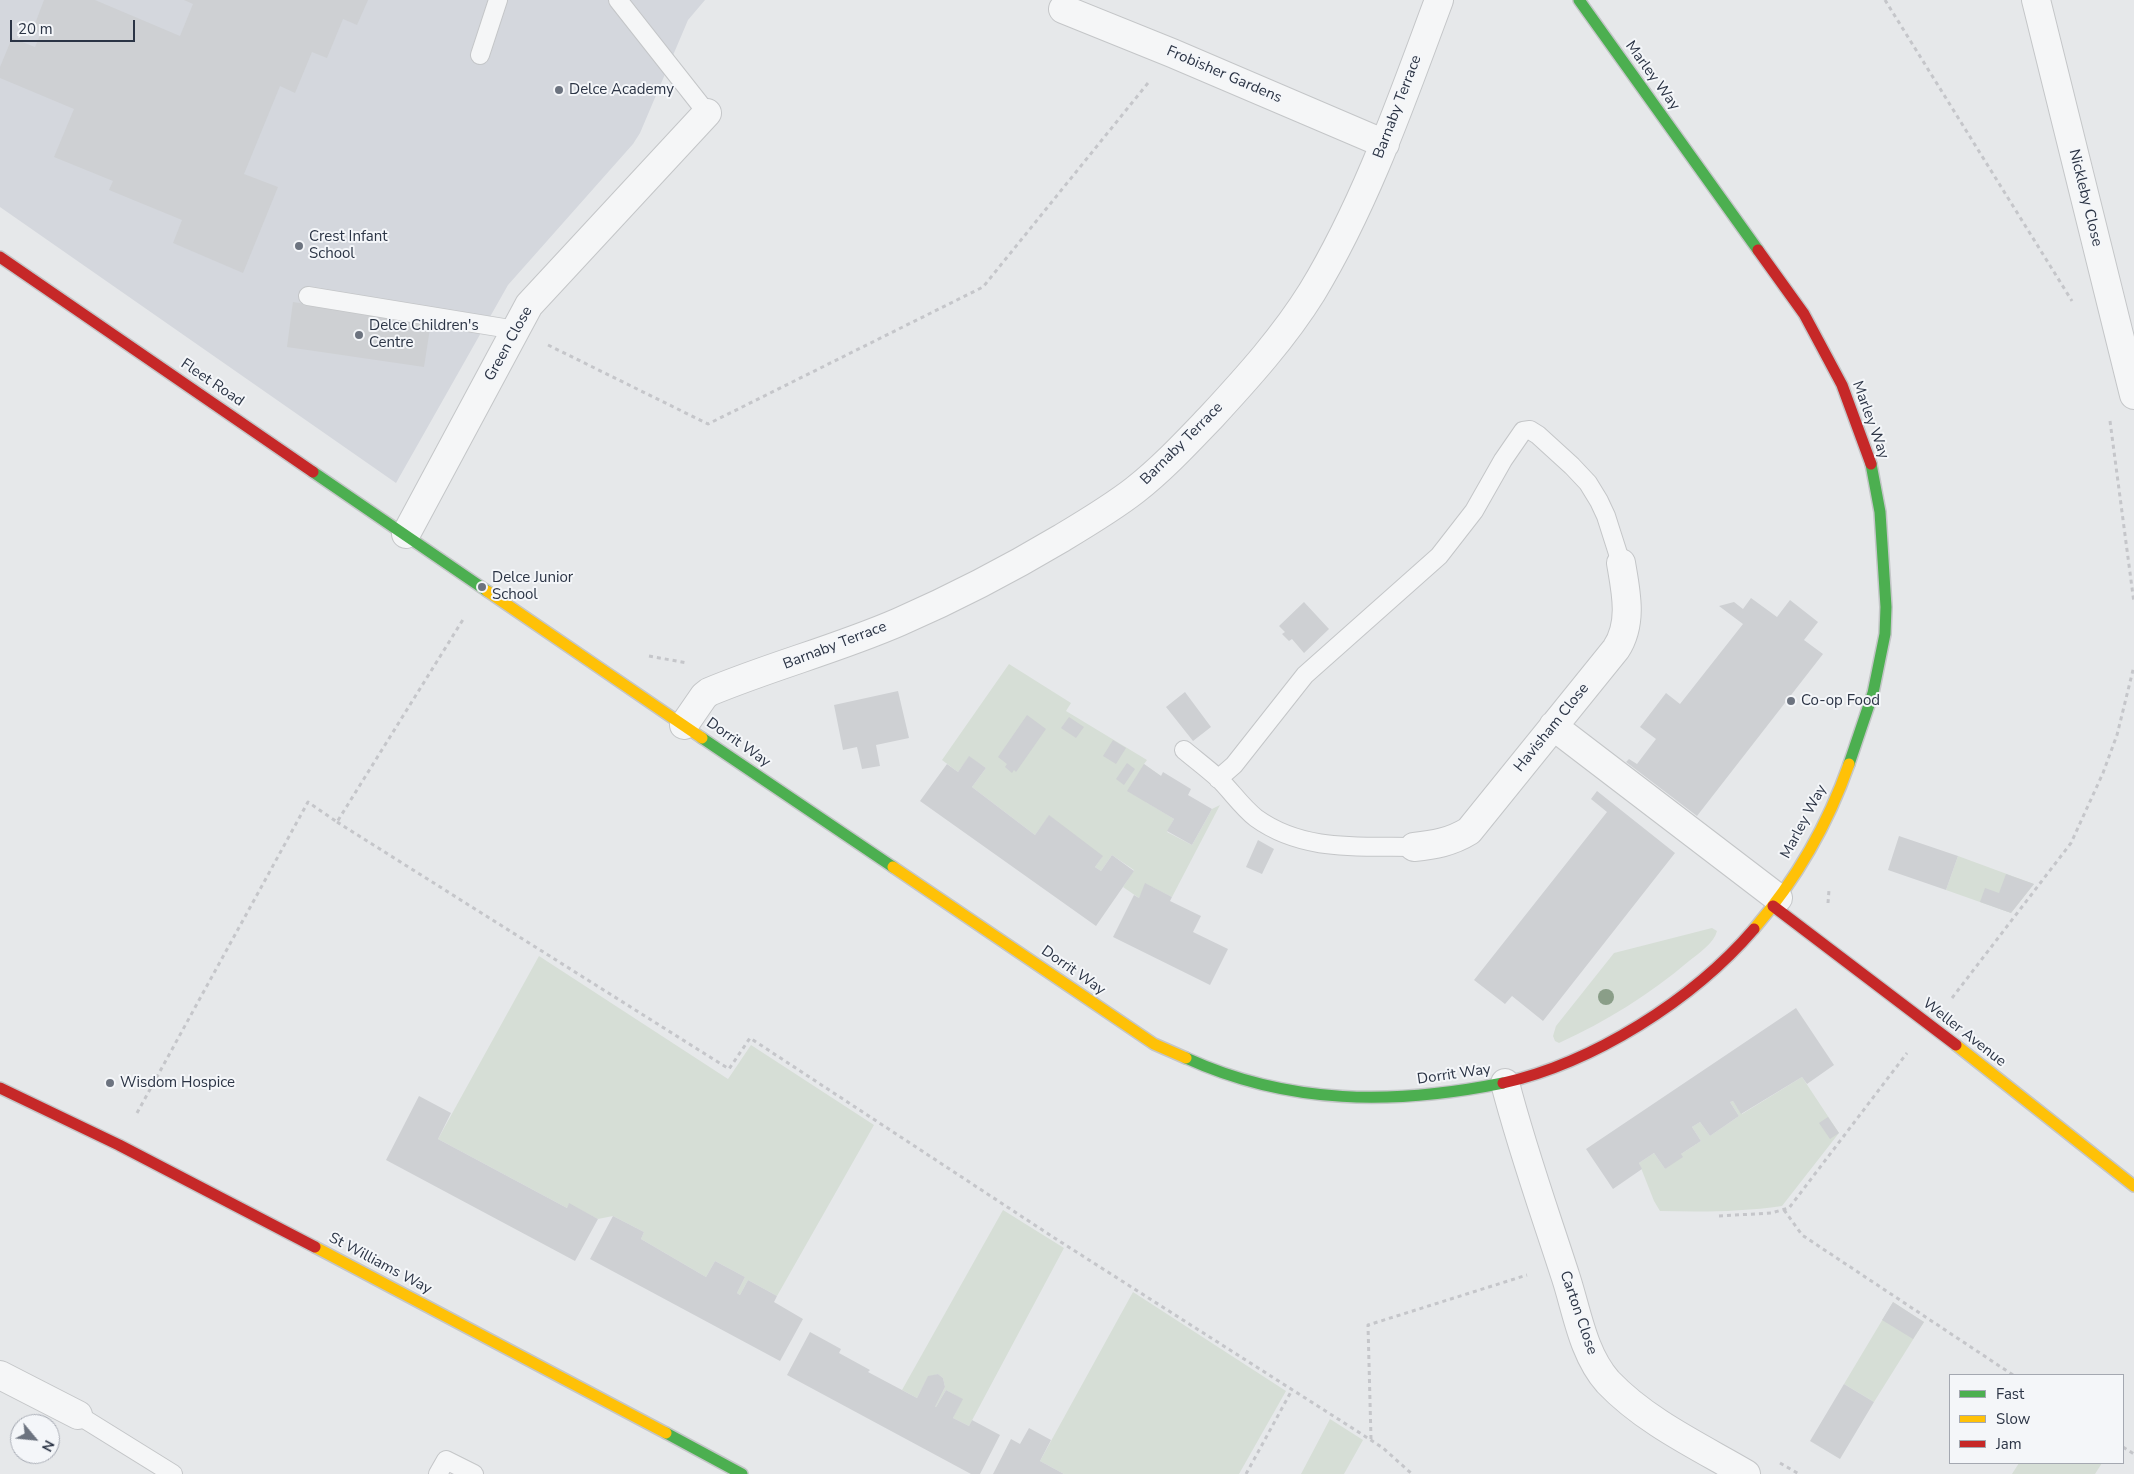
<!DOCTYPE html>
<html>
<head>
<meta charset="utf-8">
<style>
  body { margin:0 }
  #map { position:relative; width:2134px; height:1474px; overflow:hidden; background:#e6e8ea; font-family:"Nunito Sans",sans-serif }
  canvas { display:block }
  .legend { position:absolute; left:1949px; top:1374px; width:175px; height:90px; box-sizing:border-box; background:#f4f6f9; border:1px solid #a4a8b1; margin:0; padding:6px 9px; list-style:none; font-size:15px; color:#2b3445 }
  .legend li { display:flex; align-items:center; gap:10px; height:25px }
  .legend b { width:25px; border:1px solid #a4a8b1 }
  .north { position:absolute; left:10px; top:1414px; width:50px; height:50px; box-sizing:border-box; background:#f4f6f9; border:1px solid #a4a8b1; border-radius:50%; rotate:118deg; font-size:14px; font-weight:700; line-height:20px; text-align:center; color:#2b3445 }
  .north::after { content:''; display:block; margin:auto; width:18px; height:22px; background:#6c737f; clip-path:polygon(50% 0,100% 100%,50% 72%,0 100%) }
  .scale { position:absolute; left:10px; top:20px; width:125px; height:22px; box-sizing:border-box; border:2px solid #2b3445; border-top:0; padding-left:6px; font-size:15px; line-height:18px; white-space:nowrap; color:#2b3445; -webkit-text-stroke:4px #f4f6f9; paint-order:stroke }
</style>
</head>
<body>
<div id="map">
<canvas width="2134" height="1474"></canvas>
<ul class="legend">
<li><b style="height:6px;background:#4caf50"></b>Fast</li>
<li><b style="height:6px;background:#ffc107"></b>Slow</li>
<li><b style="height:6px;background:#c62828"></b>Jam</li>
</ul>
<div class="north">N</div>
<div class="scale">20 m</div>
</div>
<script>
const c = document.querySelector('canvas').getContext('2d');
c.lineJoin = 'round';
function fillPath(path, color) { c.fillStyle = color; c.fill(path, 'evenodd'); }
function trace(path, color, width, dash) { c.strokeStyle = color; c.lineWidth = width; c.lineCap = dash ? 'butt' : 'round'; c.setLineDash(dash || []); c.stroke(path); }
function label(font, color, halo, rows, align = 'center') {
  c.font = font + ' "Nunito Sans",sans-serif'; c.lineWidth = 4; c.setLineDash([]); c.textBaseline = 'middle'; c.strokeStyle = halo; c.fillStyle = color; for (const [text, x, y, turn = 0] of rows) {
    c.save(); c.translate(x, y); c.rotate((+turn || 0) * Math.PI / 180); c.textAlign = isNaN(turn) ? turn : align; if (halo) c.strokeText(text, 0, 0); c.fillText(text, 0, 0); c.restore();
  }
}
fillPath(new Path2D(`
  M0,0H705L688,20L640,133L633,144L508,285L396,483L0,207Z`), '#d4d7dd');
fillPath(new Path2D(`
  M1009,664L1071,703L1066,711L1147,760L1144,764L1161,776L1146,802L1174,819L1167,832L1192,845L1212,809L1220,805L1172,897L1146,884L1139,898L1123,887L1134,870L1112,855L1101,871L1095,867L1102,857L1049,816L1035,835L972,787L986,768L969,757L958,772L942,760Z
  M1958,856L2034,884L2011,913L1946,890Z
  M1712,928L1717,931C1714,943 1699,953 1689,961C1649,995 1607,1021 1559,1043L1555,1041L1553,1036L1556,1026L1614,953Z
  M539,956L728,1079L751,1045L874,1125L777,1296L748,1280L740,1295L737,1293L745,1277L715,1261L706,1277L641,1239L644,1232L613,1216L598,1219L569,1204L567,1208L438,1139Z
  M1802,1077L1839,1133L1782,1206C1741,1212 1701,1212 1660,1211L1654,1201L1639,1163L1654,1153L1665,1169L1681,1154L1701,1141L1692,1127L1700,1122L1710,1136L1739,1116L1730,1102L1733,1101L1742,1114Z
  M1003,1210L1064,1248L969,1426L953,1418L962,1399L946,1390L936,1407H935L945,1387L943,1378L938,1374L928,1377L917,1398L902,1390Z
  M1133,1292L1286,1391L1239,1474H1064L1040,1461Z
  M1893,1302L1924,1322L1874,1402L1844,1384Z
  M1330,1419L1363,1440L1344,1474H1301Z
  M2019,1463H2102L2095,1474H2012Z`), '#d6ded6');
fillPath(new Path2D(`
  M44,0H95L180,36L193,4L184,0H368L357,25L343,19L327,58L312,52L295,93L280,86L244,174L278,187L243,273L173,243L182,220L109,190L113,181L54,157L74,109L0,78V67L12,38L35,47L41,33L33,29Z
  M293,302L431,322L424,367L287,347Z
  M1751,598L1777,617L1790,600L1818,622L1804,640L1823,654L1697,816L1626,762L1629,759L1637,764L1656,739L1640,727L1666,693L1680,704L1743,624L1719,606L1734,602L1743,609Z
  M1304,602L1329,629L1304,653L1292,639L1289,641L1282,634L1285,632L1279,626Z
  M898,691L909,738L876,745L880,766L862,769L857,747L843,750L834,705Z
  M1185,692L1211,727L1193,741L1166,707Z
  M1027,715L1046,729L1016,772L1014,770L1012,773L1005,767L1007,764L998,757Z
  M1069,717L1084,727L1076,738L1061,728Z
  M1113,740L1126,748L1116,764L1103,756Z
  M969,756L986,768L972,787L1035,835L1049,815L1103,856L1095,867L1101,871L1112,855L1134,871L1096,926L920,801L947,764L958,772Z
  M1127,763L1135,769L1124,785L1116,779Z
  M1144,764L1161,776L1163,772L1191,789L1188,795L1212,809L1192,845L1167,831L1174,819L1127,791Z
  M1597,791L1675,853L1543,1021L1512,996L1505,1004L1474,980L1607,812L1591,799Z
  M1899,836L1958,856L1946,890L1888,870Z
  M1258,840L1274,849L1262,874L1246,867Z
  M2006,874L2034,884L2011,913L1980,902L1985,888L1999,893Z
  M1145,883L1172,897L1170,901L1201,916L1193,932L1228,949L1210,985L1113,937L1134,895L1139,898Z
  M1796,1008L1834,1065L1807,1084L1802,1077L1741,1114L1733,1101L1730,1102L1739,1116L1710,1136L1700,1122L1692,1127L1701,1141L1681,1154L1683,1157L1665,1169L1654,1153L1639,1163L1642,1169L1613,1189L1586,1149Z
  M419,1096L451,1113L438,1139L567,1208L569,1203L598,1219L575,1261L386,1160Z
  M1828,1117L1839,1133L1830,1139L1819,1123Z
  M613,1216L644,1232L641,1239L706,1277L715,1261L745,1277L737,1293L740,1295L748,1280L777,1296L774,1302L803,1319L780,1361L590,1259Z
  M1893,1302L1924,1322L1913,1339L1882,1320Z
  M810,1332L841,1349L839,1353L870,1370L868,1372L917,1398L928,1376L938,1374L943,1378L945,1387L935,1407H936L946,1390L963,1399L953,1418L969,1426L972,1420L1000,1435L980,1474H971L787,1375Z
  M1844,1384L1874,1402L1840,1459L1810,1441Z
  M1029,1428L1051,1440L1040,1461L1064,1474H993L1011,1439L1020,1444Z`), '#ced0d3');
const lane = new Path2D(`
  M618,0L707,113
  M480,55L498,0
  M308,296L516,330
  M1184,750C1196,760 1208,769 1219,779C1232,792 1242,807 1256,818C1303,852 1359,846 1414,847
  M1218,779L1234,765L1305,675L1439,556L1474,511L1503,460L1523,431L1530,430L1538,435L1572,466L1588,483L1599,501L1606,516L1621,563
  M78,1415L173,1474
  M438,1474L446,1460L474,1474`);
const street = new Path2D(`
  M2036,0L2134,395
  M1063,9L1172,53L1385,144
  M406,534L529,305L707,113
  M684,725L704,696L709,692C771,666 837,649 899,622C954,598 1008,570 1060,539C1085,524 1112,508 1135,490C1163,468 1187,442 1212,416C1248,377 1284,337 1312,292C1367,201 1402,99 1439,0
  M1553,726L1778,898
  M1414,847C1434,845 1451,842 1469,831L1616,649C1633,623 1626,592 1621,563
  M1505,1083C1522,1149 1545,1213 1566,1278C1577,1312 1583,1354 1608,1382C1646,1422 1700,1447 1746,1474
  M0,1375L78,1415`);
const fast = new Path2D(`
  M1579,0L1758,250
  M313,472L487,591
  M702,738L893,867
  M1849,764L1873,693L1885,634L1886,607L1880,512L1871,464
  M1186,1058C1289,1105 1394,1105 1503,1083
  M666,1433L742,1474`);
const slow = new Path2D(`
  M487,591L702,738
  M893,867L1154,1044L1186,1058
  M1754,929C1795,881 1828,824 1849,764
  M1956,1045L2134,1186
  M315,1247L666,1433`);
const jam = new Path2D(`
  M1758,250L1804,314L1842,385L1871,464
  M0,257L313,472
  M1773,906L1956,1045
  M1503,1083C1593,1063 1693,1000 1754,929
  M0,1088L119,1145L315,1247`);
trace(lane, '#c4c6c8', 20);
trace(street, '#c4c6c8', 30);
trace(fast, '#c4c6c8', 14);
trace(slow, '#c4c6c8', 14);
trace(jam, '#c4c6c8', 14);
trace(new Path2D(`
  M1885,0L2072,301
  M548,345L708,424L983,287L1148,83
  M2110,421L2134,603
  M649,656L687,663
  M337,822L729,1069L750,1038L1053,1237L1360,1433L1383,1448L1412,1474
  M1828,903L1829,890
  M1952,998L2071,843L2103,773L2117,735L2134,666
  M137,1113L308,802L337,822L464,618
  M1784,1210L1802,1235L2013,1375
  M1719,1216L1771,1213L1789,1208L1907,1053
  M1371,1439L1368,1325L1527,1275
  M2123,1447L2134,1454
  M1780,1463L1799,1474
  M1246,1474L1292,1390`), '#c5c6ca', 3, [4, 4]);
trace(lane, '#f5f6f7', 18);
trace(street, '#f5f6f7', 28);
trace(fast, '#4caf50', 11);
trace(slow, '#ffc107', 11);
trace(jam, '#c62828', 11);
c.fillStyle = '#8a9e88';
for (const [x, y] of [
  [1606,997]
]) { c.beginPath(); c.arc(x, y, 8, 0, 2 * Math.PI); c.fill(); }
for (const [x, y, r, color] of [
  [559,90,5,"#6c737f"],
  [299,246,5,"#6c737f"],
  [359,335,5,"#6c737f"],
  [482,587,5,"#6c737f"],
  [1791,701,5,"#6c737f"],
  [110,1083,5,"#6c737f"]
]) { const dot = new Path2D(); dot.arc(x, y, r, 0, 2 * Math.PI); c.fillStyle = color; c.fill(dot); trace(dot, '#f4f6f9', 2); }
label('15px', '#2b3445', '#f4f6f9', [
  ["Frobisher Gardens",1224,75,23],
  ["Marley Way",1652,76,54],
  ["Barnaby Terrace",1398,107,-69],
  ["Nickleby Close",2085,198,76],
  ["Green Close",509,344,-61],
  ["Fleet Road",212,383,34],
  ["Marley Way",1870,420,70],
  ["Barnaby Terrace",1182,444,-45],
  ["Barnaby Terrace",835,646,-21],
  ["Havisham Close",1552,728,-51],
  ["Dorrit Way",738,743,35],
  ["Marley Way",1804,822,-62],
  ["Dorrit Way",1073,971,35],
  ["Weller Avenue",1964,1033,38],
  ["Dorrit Way",1454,1075,-8],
  ["St Williams Way",380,1264,28],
  ["Carton Close",1578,1313,71]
]);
label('15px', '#2b3445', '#f4f6f9', [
  ["Delce Academy",569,90],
  ["Crest Infant",309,237],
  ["School",309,254],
  ["Delce Children's",369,326],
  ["Centre",369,343],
  ["Delce Junior",492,578],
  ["School",492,595],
  ["Co-op Food",1801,701],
  ["Wisdom Hospice",120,1083]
], 'left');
</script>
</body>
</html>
